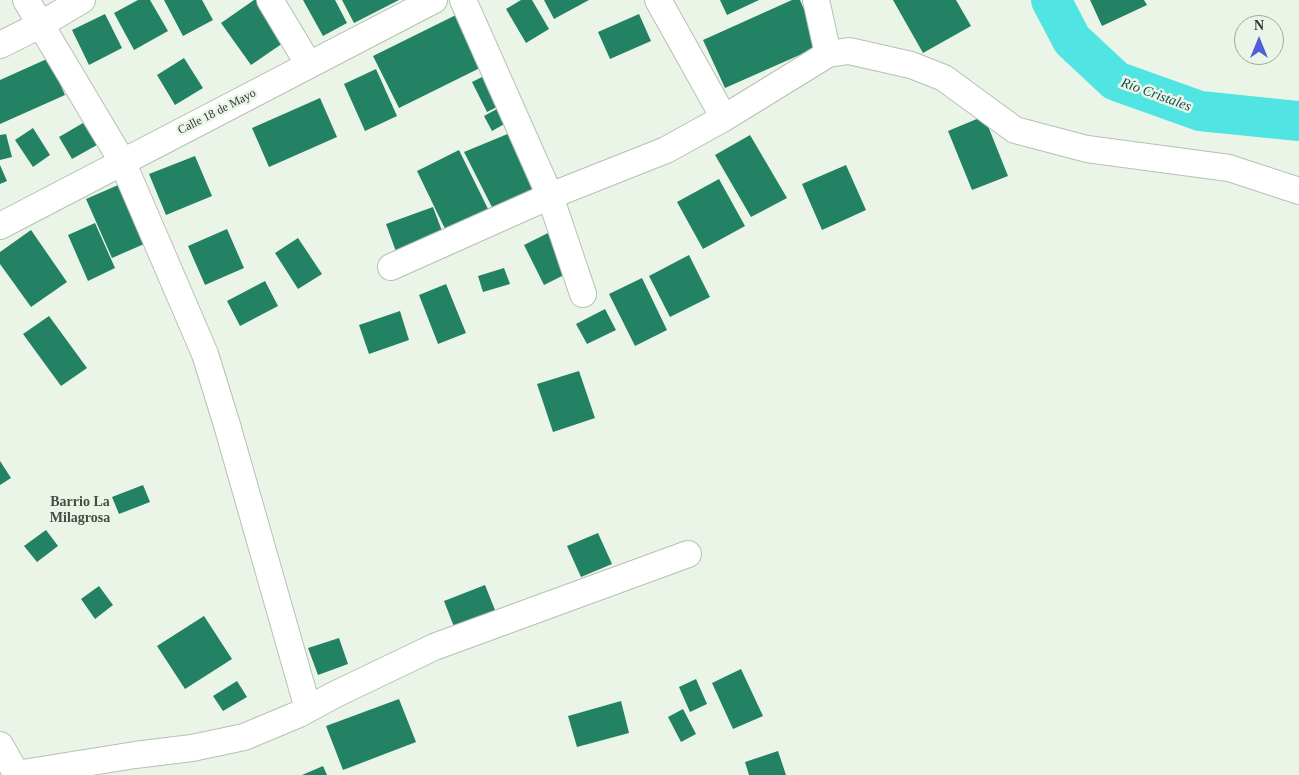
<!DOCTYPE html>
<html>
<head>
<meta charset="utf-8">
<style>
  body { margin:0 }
  #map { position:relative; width:1299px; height:775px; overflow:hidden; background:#eaf5e8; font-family:Georgia,serif }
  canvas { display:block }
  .north { position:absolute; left:1234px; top:15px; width:50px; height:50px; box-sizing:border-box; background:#eaf5e8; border:1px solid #a0a89e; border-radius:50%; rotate:0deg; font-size:14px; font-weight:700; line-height:20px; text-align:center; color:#303530 }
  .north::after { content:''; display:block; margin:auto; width:18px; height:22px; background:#505fd5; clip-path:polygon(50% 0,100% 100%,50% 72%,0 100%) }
</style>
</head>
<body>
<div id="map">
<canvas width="1299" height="775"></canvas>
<div class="north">N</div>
</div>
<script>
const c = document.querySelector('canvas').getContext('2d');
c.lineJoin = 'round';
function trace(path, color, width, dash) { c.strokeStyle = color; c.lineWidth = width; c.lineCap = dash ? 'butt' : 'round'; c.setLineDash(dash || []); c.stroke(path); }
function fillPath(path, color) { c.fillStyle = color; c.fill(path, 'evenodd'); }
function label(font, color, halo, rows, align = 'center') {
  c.font = font + ' Georgia,serif'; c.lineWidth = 5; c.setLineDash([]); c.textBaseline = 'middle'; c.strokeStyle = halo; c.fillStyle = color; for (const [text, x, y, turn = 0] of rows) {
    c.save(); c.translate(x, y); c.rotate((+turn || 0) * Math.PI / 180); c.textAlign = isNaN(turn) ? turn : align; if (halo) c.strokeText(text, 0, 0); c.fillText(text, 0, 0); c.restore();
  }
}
trace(new Path2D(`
  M1051,0L1072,40L1116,81L1200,111L1299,121`), '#50e5e2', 40);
fillPath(new Path2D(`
  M138,0H150L168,31L134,50L114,13Z
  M164,0H202L213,20L183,36Z
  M254,0H257L286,41L251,65L221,23Z
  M303,0H335L347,23L323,36Z
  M342,0H399L354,23Z
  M521,0H532L549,29L526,43L506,9Z
  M544,0H589L554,19Z
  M720,0H759L727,15Z
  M792,0H800L820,46L725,88L703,40Z
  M893,0H956L971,26L923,53Z
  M1090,0H1144L1147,5L1102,26Z
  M460,13L486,65L399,108L373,56Z
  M105,14L122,48L89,65L72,30Z
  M639,14L651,41L610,59L598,32Z
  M49,58L65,95L0,124V80Z
  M184,58L203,88L175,105L157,75Z
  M376,69L397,116L365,131L344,84Z
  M486,75L501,105L487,112L472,82Z
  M320,98L337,137L269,167L252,128Z
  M506,104L515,118L492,131L484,116Z
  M984,116L1008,176L972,190L948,131Z
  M83,123L97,145L72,159L59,137Z
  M33,128L50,155L33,167L15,140Z
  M510,133L546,191L497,217L464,152Z
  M6,134L12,157L0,160V135Z
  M750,135L787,198L751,217L715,155Z
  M459,150L490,213L447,233L417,171Z
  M195,156L212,196L166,215L149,174Z
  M0,165L7,181L0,184Z
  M846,165L866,210L822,230L802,184Z
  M719,179L745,226L703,249L677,202Z
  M125,182L151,241L112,258L86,199Z
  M433,207L445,239L398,257L386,224Z
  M95,223L115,268L88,281L68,235Z
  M227,229L244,268L205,285L188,246Z
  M31,230L67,282L31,307L0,264V252Z
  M548,233L568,273L544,285L524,245Z
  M298,238L322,274L298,289L275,253Z
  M689,255L710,297L670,317L649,276Z
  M504,268L510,284L483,292L478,276Z
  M642,278L667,330L635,346L609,294Z
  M265,281L278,306L240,326L227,301Z
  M446,284L466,333L438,344L419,295Z
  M605,309L616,330L587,344L576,324Z
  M400,311L409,340L369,354L359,325Z
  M49,316L87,368L61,386L23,334Z
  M579,371L595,418L553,432L537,384Z
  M0,461L11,478L0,485Z
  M143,485L150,502L119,514L112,497Z
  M46,530L58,546L37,562L24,546Z
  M598,533L612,564L581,577L567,546Z
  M485,585L497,615L456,632L444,601Z
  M99,586L113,605L95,619L81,599Z
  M204,616L232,659L185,689L157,646Z
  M339,638L348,664L318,675L308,648Z
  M741,669L763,716L733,729L712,683Z
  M696,679L707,704L690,712L679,687Z
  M237,681L247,697L223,711L213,696Z
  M399,699L416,742L343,770L326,726Z
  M621,701L629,733L577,747L568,716Z
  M683,709L696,734L681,742L668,717Z
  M778,751L786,775H749L745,762Z
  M323,766L327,775H302Z`), '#238263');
const minor = new Path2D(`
  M26,0L122,161L205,354L227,425L308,709
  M270,0L309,65
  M463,0L550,196L583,294
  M658,0L724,118L828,54L849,51L911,65L944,78L1015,130L1087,149L1229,168L1299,191
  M816,0L828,54
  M0,45L40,25L82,0
  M0,226L434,0
  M391,267L550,196L666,150L724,118
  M0,745L17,775
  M16,774L135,755L192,748L244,737L299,714L334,695L434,647L688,554`);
trace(minor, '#b6c0b4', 28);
trace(minor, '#fff', 26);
label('12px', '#303530', '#eaf5e8', [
  ["Calle 18 de Mayo",217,112,-27]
]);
label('italic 14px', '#0c4e4d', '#eaf5e8', [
  ["Río Cristales",1156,95,20]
]);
label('bold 14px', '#454e43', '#eaf5e8', [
  ["Barrio La",80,502],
  ["Milagrosa",80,518]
]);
</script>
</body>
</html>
